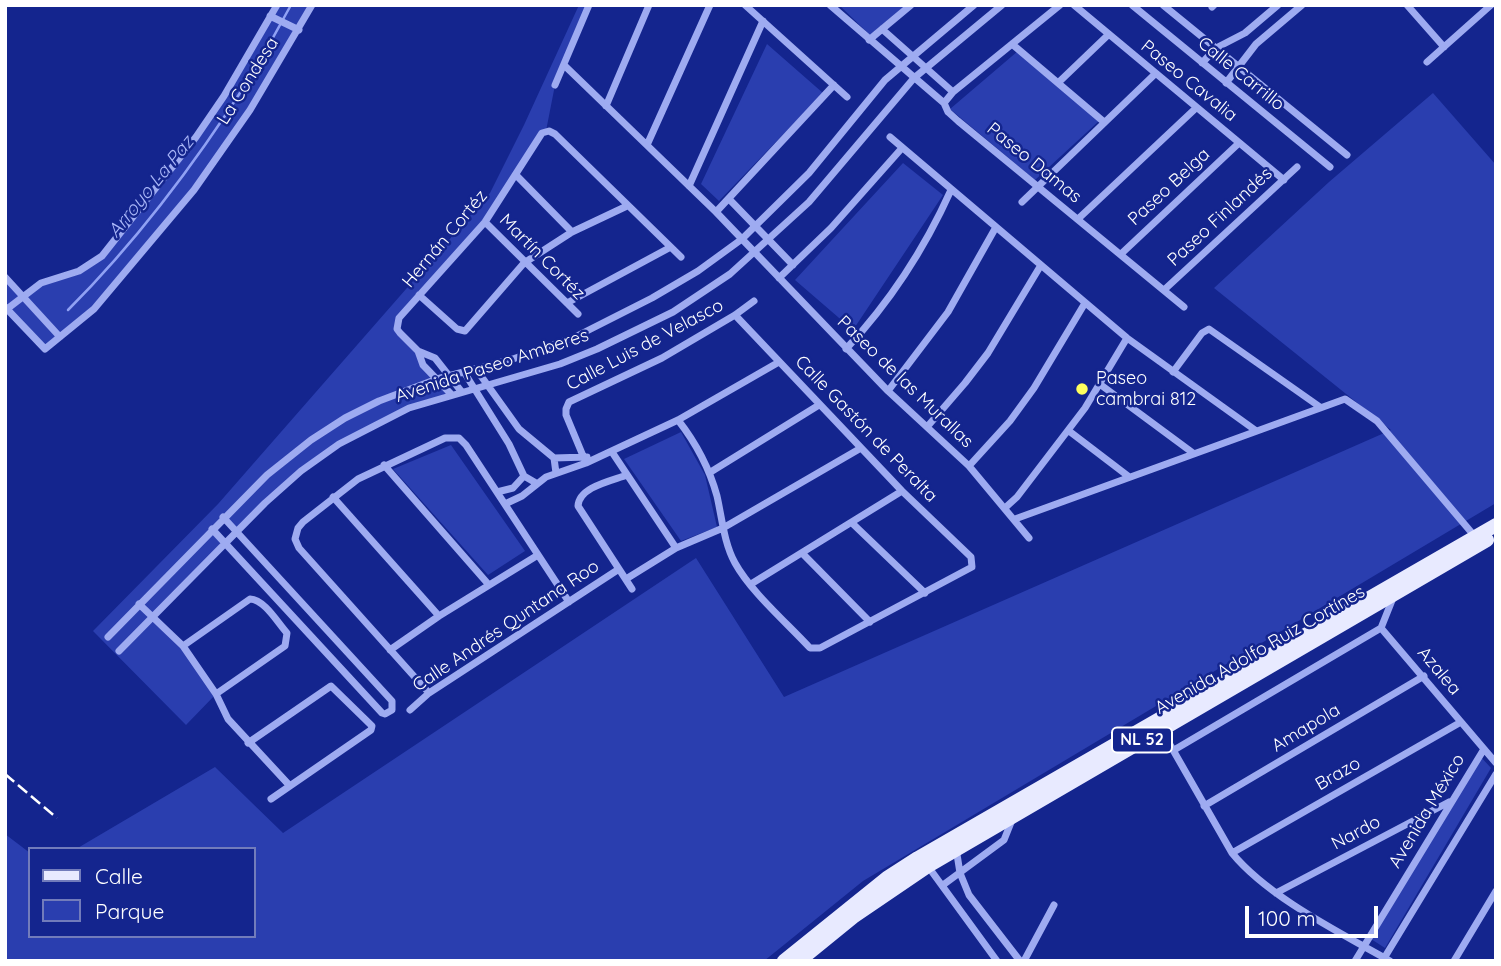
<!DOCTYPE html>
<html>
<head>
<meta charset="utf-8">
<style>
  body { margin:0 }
  #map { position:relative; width:1501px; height:966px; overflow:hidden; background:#14258e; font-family:Quicksand,sans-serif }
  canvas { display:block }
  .frame { position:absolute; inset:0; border:7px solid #fff; pointer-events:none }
  .legend { position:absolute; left:28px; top:847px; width:228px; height:91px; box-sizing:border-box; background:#14258e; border:2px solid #727cbb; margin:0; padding:9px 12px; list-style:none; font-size:21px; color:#fff }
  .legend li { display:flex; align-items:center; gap:14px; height:35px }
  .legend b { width:35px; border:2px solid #727cbb }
  .scale { position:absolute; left:1245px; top:906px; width:133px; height:32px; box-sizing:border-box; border:4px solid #fff; border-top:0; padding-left:9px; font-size:21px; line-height:24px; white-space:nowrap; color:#fff; -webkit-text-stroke:5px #14258e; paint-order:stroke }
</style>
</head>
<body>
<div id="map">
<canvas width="1501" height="966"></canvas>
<div class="frame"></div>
<ul class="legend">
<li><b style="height:9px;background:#e8eaff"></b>Calle</li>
<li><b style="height:19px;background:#2a3eaf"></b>Parque</li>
</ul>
<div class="scale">100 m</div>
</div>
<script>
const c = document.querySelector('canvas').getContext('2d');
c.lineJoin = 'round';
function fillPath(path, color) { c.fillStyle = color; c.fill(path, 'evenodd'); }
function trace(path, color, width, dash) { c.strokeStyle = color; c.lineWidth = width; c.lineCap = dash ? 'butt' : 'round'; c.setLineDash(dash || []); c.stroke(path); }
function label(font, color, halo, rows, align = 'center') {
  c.font = font + ' Quicksand,sans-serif'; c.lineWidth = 5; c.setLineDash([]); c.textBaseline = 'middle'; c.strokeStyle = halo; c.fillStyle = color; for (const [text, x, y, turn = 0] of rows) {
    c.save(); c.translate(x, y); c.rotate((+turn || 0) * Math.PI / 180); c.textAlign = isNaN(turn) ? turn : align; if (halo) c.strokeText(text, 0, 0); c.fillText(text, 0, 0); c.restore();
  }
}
fillPath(new Path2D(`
  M277,5H312L299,30L194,190L94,309L45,349L5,307V277L23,295L41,283L91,265L196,137Z
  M579,5H589L555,85L546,131L485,222L399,319L397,329L418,351L423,365L451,394C398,411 348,435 303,469C280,488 259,511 237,532L224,518L213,529L226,543L153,617L183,646L216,694L186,725L93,631L218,504L490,193L524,125Z
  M839,5H906L870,35Z
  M767,44L823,93L719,201L701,184Z
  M1018,51L1099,121L1035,180L950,109Z
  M1433,93L1496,165V503L863,881L764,961H5V834L30,853V936H254V849H76L215,767L283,833L696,558L784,697L1391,430L1214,288L1329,182Z
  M903,163L943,195L853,330L795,280Z
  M681,432L705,475L717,527L681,541L624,459Z
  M451,445L525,551L488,575L393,469Z
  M1480,756L1491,768L1385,948L1371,939Z`), '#2a3eaf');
trace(new Path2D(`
  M68,310C137,241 197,161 249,79C264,55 277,30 291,5`), '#90a1f4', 2.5);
trace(new Path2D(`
  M745,5L847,97
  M830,5L944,103L948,112L958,121L1184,307
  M1074,5L1284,180
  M1132,5L1330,167
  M1163,5L1347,155
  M1407,5L1444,47
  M1212,7L1214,5
  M270,16L299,30
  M882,29L953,92
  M869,40L911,5
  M1012,44L1104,122
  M1427,62L1491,5
  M1202,63L1216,48L1245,33L1278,5
  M564,65L716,212L888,391L969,466L1029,538
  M1059,82L1108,35
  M1226,83L1256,44L1302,5
  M555,85L589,5
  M944,103L953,92L1060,5
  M606,106L649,5
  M890,137L1127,338L1255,430
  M647,145L710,5
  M516,175L572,232
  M689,186L763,21
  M729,199L793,265
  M1022,202L1155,74
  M716,212L834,85
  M1078,219L1196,108
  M485,222L578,314
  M1121,254L1239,143
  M5,277L60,337
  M779,278L831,228L902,148
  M1164,290L1297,167
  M419,295L457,329L465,331L524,263L572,232L627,206
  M567,303L669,248
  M5,307L45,349L94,309L194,190L250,110L312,5
  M7,309L41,283L79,271L102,256L196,137L224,96L277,5
  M846,349C891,301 924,250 951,190
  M418,351L435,358L461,391
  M476,369L519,429L554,458L556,473
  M464,372L509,444L524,476L536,483
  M1173,372L1202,333L1209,329L1320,407
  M1101,385L1193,453
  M888,391L948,312L996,227
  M451,394L423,365L418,351L400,333L397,329L399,318L485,222L542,133L549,131L555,134L681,257
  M678,420C696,443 709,467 717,496C722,518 724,543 735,563C751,592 787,623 810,648H820L972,567L971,557L902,491L735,315
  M927,427L965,383L988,353L1041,265
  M1069,431L1128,476
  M612,452L676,548
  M554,458L587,457
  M586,463L566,415V409L569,402L662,358L735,315L754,301
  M384,465L489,585
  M969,466L1010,421L1034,388L1085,303
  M709,473L819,405
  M627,475C611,481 579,487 578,506L632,589
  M497,492L513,488L524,476
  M333,497L439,616
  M505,504L522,496L546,477L586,463L678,420L779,362
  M1006,507L1017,497L1085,408L1127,338
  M1015,519L1345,399L1377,421L1477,539
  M852,523L925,593
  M212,529L382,713L385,714L392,710V701L223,517
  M802,553L870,622
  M626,579L676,548L723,528L861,448
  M751,584L902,491
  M1393,598L1381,628L1496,763
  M139,604L183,646L216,694L228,719L290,786
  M108,637L267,475L311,440L345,418L379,401L437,379L513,359L575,337L652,298L698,271L742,239L809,173L885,80L974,5
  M183,646L250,599C265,600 277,622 287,633L285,646L216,694
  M390,650L439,616L538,555
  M119,651L265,503L301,471L339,444L409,408L560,364L597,349L673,312L730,274L809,202L914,78L1002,5
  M429,693L299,548L295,539L298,528L303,522L358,479L445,438H459L466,445L569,602
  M410,710L429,693L619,569
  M1161,729L1232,853C1268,897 1339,932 1390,961
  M248,743L331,686L372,726L371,730L271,799
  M1174,750L1381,628
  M1204,806L1424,676
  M956,848L960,873L969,895L1020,961
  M1232,853L1461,722
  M927,865L997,961
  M943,885L1004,840L1012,820
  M1276,893L1449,802
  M1383,960L1496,774
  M1024,961L1054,905
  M1355,961L1484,749
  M1454,961L1496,891`), '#9eabf1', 7);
trace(new Path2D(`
  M784,961L887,878L918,858L1496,525
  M799,961L853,917L928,866L1487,540`), '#e8eaff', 14);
trace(new Path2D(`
  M5,774L57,818`), '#fff', 2.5, [12, 5]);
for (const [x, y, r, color] of [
  [1082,389,7,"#feff5e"]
]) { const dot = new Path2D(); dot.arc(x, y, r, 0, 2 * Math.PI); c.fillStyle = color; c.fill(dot); trace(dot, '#14258e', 2.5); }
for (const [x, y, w] of [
  [1142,740,60]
]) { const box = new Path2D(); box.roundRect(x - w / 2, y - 12.5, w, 25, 5); c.fillStyle = '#14258e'; c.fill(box); trace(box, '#fff', 2); }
label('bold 16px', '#fff', null, [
  ["NL 52",1142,740]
]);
label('18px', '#fff', '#14258e', [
  ["Calle Carrillo",1241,74,39],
  ["La Condesa",248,81,-58],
  ["Paseo Cavalia",1189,81,39],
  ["Paseo Damas",1034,163,39],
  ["Paseo Belga",1169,187,-43],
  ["Paseo Finlandés",1220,217,-43],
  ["Hernán Cortéz",445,239,-50],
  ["Martín Cortéz",542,257,45],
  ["Calle Luis de Velasco",645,345,-28],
  ["Avenida Paseo Amberes",492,366,-18],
  ["Paseo de las Murallas",905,382,44],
  ["Calle Gastón de Peralta",866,429,46],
  ["Calle Andrés Quntana Roo",506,626,-34],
  ["Avenida Adolfo Ruiz Cortínes",1260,650,-30],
  ["Azalea",1439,671,50],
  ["Amapola",1306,728,-31],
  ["Brazo",1338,774,-30],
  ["Avenida México",1427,811,-59],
  ["Nardo",1356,833,-28]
]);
label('18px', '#fff', '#14258e', [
  ["Paseo",1096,379],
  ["cambrai 812",1096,400]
], 'left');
label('italic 19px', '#aab7f8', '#14258e', [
  ["Arroyo La Paz",151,187,-51]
]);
</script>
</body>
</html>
